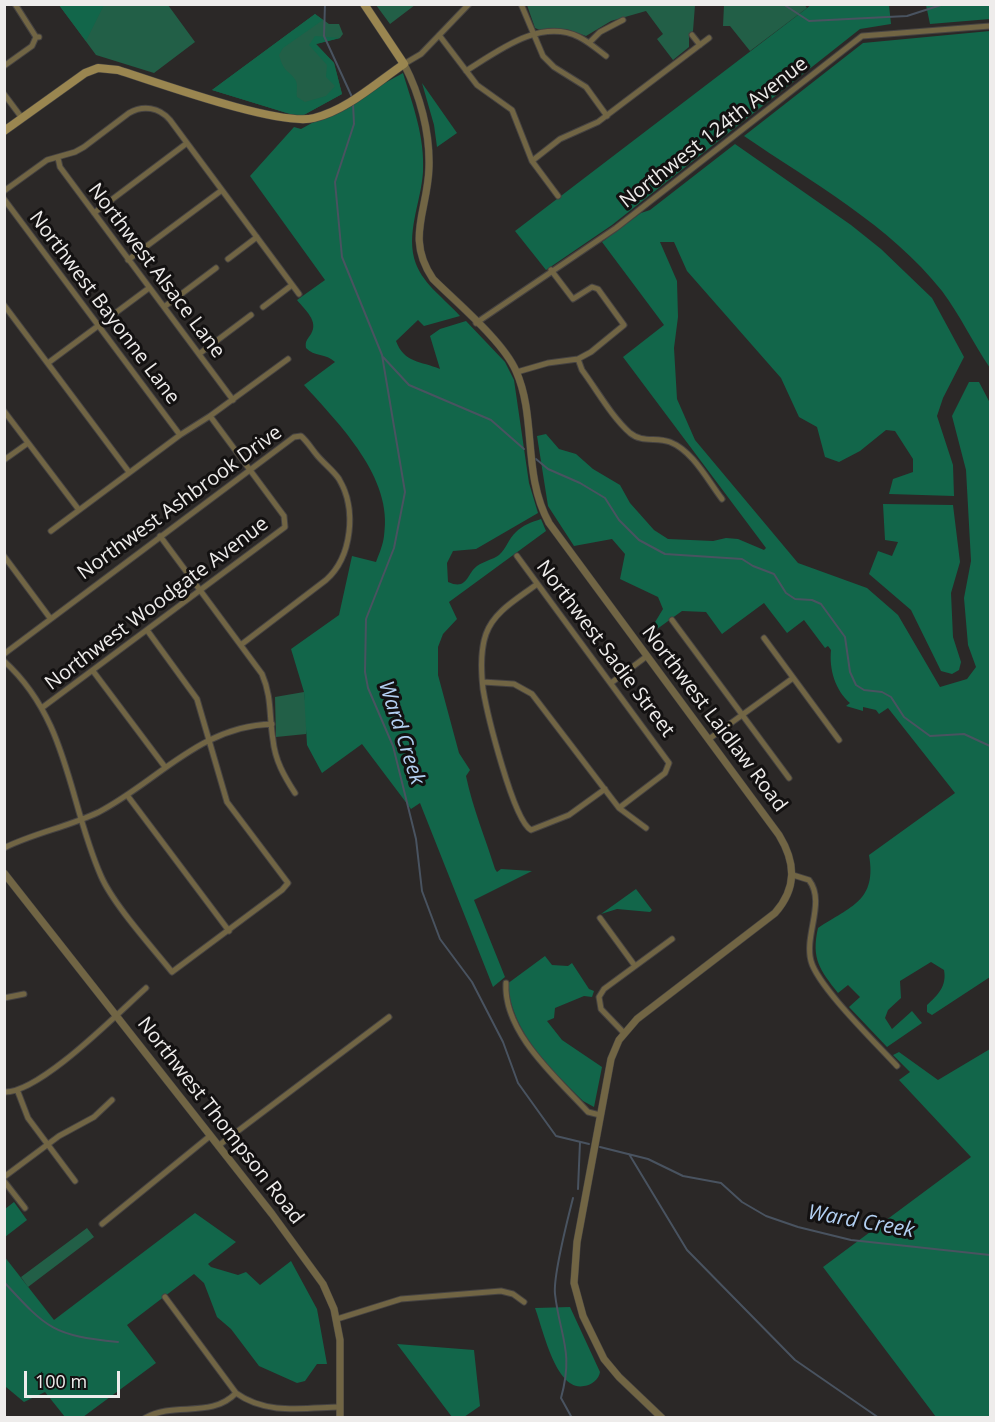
<!DOCTYPE html>
<html>
<head>
<meta charset="utf-8">
<style>
  body { margin:0 }
  #map { position:relative; width:995px; height:1422px; overflow:hidden; background:#2b2827; font-family:"Open Sans",sans-serif }
  canvas { display:block }
  .frame { position:absolute; inset:0; border:6px solid #eeeceb; pointer-events:none }
  .scale { position:absolute; left:24px; top:1371px; width:96px; height:27px; box-sizing:border-box; border:3px solid #eeeceb; border-top:0; padding-left:8px; font-size:18px; line-height:21px; white-space:nowrap; color:#eeeceb; -webkit-text-stroke:4px #131111; paint-order:stroke }
</style>
</head>
<body>
<div id="map">
<canvas width="995" height="1422"></canvas>
<div class="frame"></div>
<div class="scale">100 m</div>
</div>
<script>
const c = document.querySelector('canvas').getContext('2d');
c.lineJoin = 'round';
function fillPath(path, color) { c.fillStyle = color; c.fill(path, 'evenodd'); }
function trace(path, color, width, dash) { c.strokeStyle = color; c.lineWidth = width; c.lineCap = dash ? 'butt' : 'round'; c.setLineDash(dash || []); c.stroke(path); }
function label(font, color, halo, rows, align = 'center') {
  c.font = font + ' "Open Sans",sans-serif'; c.lineWidth = 6; c.setLineDash([]); c.textBaseline = 'middle'; c.strokeStyle = halo; c.fillStyle = color; for (const [text, x, y, turn = 0] of rows) {
    c.save(); c.translate(x, y); c.rotate((+turn || 0) * Math.PI / 180); c.textAlign = isNaN(turn) ? turn : align; if (halo) c.strokeText(text, 0, 0); c.fillText(text, 0, 0); c.restore();
  }
}
fillPath(new Path2D(`
  M804,4L807,8L750,51L730,26H723L724,5Z
  M59,5H168L195,42L154,73L96,55Z
  M376,5H415L390,24Z
  M527,5H695L693,31L689,35V47L673,60L657,39L663,34L646,11L611,21L586,36L566,29L540,30L535,28Z
  M315,14L329,24H339L343,34L340,38L316,44L334,63L342,94L300,117L212,90Z
  M304,692L308,725L306,734L276,737L275,697Z
  M87,1228L94,1237L28,1287L21,1277Z`), '#225f47');
fillPath(new Path2D(`
  M59,5H104L86,41Z
  M811,5H889L891,24L860,29L612,225L546,270L515,231Z
  M926,5H990V19L930,24Z
  M315,14L323,20L283,48L279,55C284,74 290,70 296,81C298,86 296,92 297,97L305,102L326,96L335,86L326,77L327,65L309,45L315,36L340,38L316,44L334,63L342,94L300,117L212,90Z
  M990,31V368C973,343 960,315 942,291C890,225 811,182 744,136L863,43Z
  M403,73C413,106 425,137 423,172C421,203 405,234 416,264C424,285 445,299 460,316L424,326L418,320L396,341C404,363 421,361 440,369L430,336L440,329L466,321L505,362L514,380L529,483L538,513L476,549L453,551L447,563L448,582C468,591 467,573 477,566C484,561 492,560 499,555C506,549 509,538 516,532C523,525 532,522 541,519L546,531L449,602L457,619L443,634L438,647V675L459,753L470,770L466,776C473,809 485,837 495,869L497,872L501,869L532,871L474,900L505,977L493,987L420,803L411,809L362,744L322,773L307,745L304,692L291,649L339,615L352,556L376,562C379,554 383,545 384,536C394,478 339,424 304,385L335,362C326,353 314,357 306,348C305,341 307,340 311,334C319,321 305,310 297,300L325,280L250,176L294,127L301,129Z
  M422,83L457,133L437,147L434,125Z
  M735,144L851,225L881,249L932,298L964,357L943,398L937,416L953,465L954,496L889,494L893,479L913,472V459L895,431L886,430L860,451L839,462L825,457L817,427L799,417L781,378L687,271L674,242H660L677,281L678,317L674,348L677,399L695,440L798,563L867,588L898,615L940,687L967,679L976,667L968,645L964,598L971,561L966,470L952,416L969,382H979L990,403V977L932,1015L927,1012V1005C938,995 947,986 944,970L931,962L900,981L901,998L888,1010L885,1018L892,1029L912,1011L922,1023L887,1047L849,1007L860,997L848,985L838,993C820,970 811,959 818,928C851,906 877,901 869,855L955,793L888,708L879,714L876,710L863,707V711L846,706L850,703C835,690 829,669 831,650L828,646L825,648L804,620L787,633L764,603L722,634L706,612L682,611L646,637L663,609L658,597L620,579L625,554L612,539L574,546L548,506L537,436L546,434L559,449L576,454L593,469L620,485L630,503L654,530L668,539L713,541L726,538L738,539L764,550L766,548L623,357L664,325L602,242L641,213L650,210Z
  M883,504L953,505L960,562L951,593L953,637L961,662L959,670L952,674L941,671L911,610L869,574L878,551L892,556L898,542L885,540Z
  M636,889L652,910L650,912L617,909L601,914Z
  M545,956L552,965L568,966L572,963L589,989L594,991L592,997L584,996L555,1008L554,1018L547,1021L562,1040L602,1067L594,1107L583,1101C548,1066 514,1035 507,984Z
  M990,1049V1417H936L823,1267L971,1157L899,1080L910,1072L893,1055L899,1052L938,1080Z
  M14,1202L27,1220L5,1237V1209Z
  M195,1213L236,1242L208,1264L211,1267L238,1275L246,1272L260,1285L291,1261L317,1309L327,1364H317L305,1381L297,1383L259,1366L231,1329L217,1317L204,1283L194,1274L127,1325L156,1363L83,1417H65L45,1392L24,1402L6,1387L4,1256L54,1320Z
  M570,1307L600,1372C599,1379 592,1385 584,1386C556,1392 543,1329 535,1308Z
  M397,1344L474,1350L480,1406L464,1417H452Z`), '#12664a');
trace(new Path2D(`
  M325,4L324,36L352,97
  M783,4L809,21L907,16L944,4
  M353,103L354,124L335,182L342,257L382,355L405,492L394,548L366,619L365,672L368,688L393,746L416,839L422,891L440,939L472,982L503,1042L518,1083L556,1136L589,1144
  M383,357L409,385L491,420L524,449
  M536,459L548,469L580,483L605,498L619,520L639,540L665,554L742,559L753,566L774,574L786,593L795,599L812,600L821,604L845,637L850,672L856,685L864,690L882,692L891,697L904,717L930,736L964,734L990,746
  M600,1147L648,1159L683,1176L721,1183L742,1202L766,1216L798,1227L851,1240L990,1255
  M629,1154L687,1250L795,1360L879,1418
  M578,1189L580,1142
  M4,1282C48,1330 53,1335 118,1342
  M572,1418L561,1398C574,1351 560,1337 555,1294C553,1275 568,1218 573,1198`), '#495360', 2);
const minor = new Path2D(`
  M15,4L36,37
  M521,4L543,56L554,67L586,87L607,116
  M439,35L477,85L512,110L532,161L558,196
  M692,35L700,45
  M589,43L600,32L623,20
  M404,64L421,54L469,4
  M4,66L32,46L36,37H39
  M466,71C498,51 540,18 579,37C589,42 598,50 606,56
  M4,94L22,118
  M58,158L60,167L233,400
  M532,161L560,139L598,122L709,38
  M4,191L47,160L75,152L84,147L129,113C143,105 159,107 170,120L299,294
  M4,199L180,435
  M94,213L187,143
  M228,259L257,237
  M128,260L222,190
  M4,305L129,472
  M164,307L216,268
  M263,307L292,285
  M476,323L616,228L862,36L990,26
  M199,354L251,315
  M578,359L582,370C597,390 611,416 630,433C642,443 656,437 670,442C693,451 708,481 722,499
  M48,363L149,288
  M517,372L548,363L578,359L591,352L624,325L598,289L592,287L573,299L551,270
  M4,411L79,510
  M4,460L28,443
  M51,531L180,435L210,416L288,359
  M160,536L262,674C272,697 269,716 273,740C275,760 284,776 295,793
  M4,556L50,618
  M517,556L669,763L665,773L619,808
  M537,584C519,598 494,611 486,634C480,651 481,671 483,689C487,713 513,820 531,830L569,815L605,789
  M672,620L789,778
  M764,638L839,740
  M4,654L294,437L301,436C307,441 311,448 316,454C323,463 333,470 339,479C357,509 352,557 326,580L242,644
  M4,661C69,720 68,801 101,876C113,904 152,947 172,972L282,890L288,883L227,802L197,699L147,630
  M93,671L165,767
  M483,682L514,684L532,694L619,808L646,828
  M611,683L647,656
  M43,707L285,527L284,516L210,416
  M709,739L793,678
  M127,795L229,931
  M4,848C34,833 68,827 99,812C158,781 200,726 272,724
  M793,875L809,880C826,902 804,935 811,961C818,987 877,1044 897,1066
  M600,918L635,966
  M506,983C503,1033 558,1079 588,1112L600,1115
  M4,998L24,994
  M624,1033L601,1009L599,997L604,989L672,939
  M4,1092C39,1094 118,1013 146,988
  M18,1092L28,1118L75,1181
  M218,1146L389,1017
  M4,1177L59,1136L94,1117L112,1100
  M4,1181L25,1208
  M102,1224L210,1136
  M165,1297L236,1393C266,1415 304,1408 340,1407
  M337,1319L401,1299L501,1291L513,1294L524,1302
  M145,1418C175,1401 211,1419 236,1393`);
const tertiary = new Path2D(`
  M404,64C420,95 430,132 429,167C428,211 405,238 433,279C457,303 503,341 516,371C537,418 522,474 549,523L779,835C796,863 797,888 775,913L637,1019L619,1040L611,1059L577,1242L574,1283L583,1316L604,1359L619,1377L662,1418
  M4,873L272,1214L323,1284L334,1309L340,1340V1418`);
const secondary = new Path2D(`
  M4,131L85,73L98,68L118,70C156,82 280,127 314,118C347,110 376,83 404,64L364,4`);
trace(minor, '#464342', 7);
trace(tertiary, '#464342', 8);
trace(secondary, '#464342', 9);
trace(minor, '#716544', 5);
trace(tertiary, '#716544', 7);
trace(secondary, '#9a8650', 8);
label('20px', '#eeeceb', '#131111', [
  ["Northwest 124th Avenue",714,133,-38],
  ["Northwest Alsace Lane",156,271,53],
  ["Northwest Bayonne Lane",104,308,53],
  ["Northwest Ashbrook Drive",180,503,-36],
  ["Northwest Woodgate Avenue",157,604,-37],
  ["Northwest Sadie Street",605,649,53],
  ["Northwest Laidlaw Road",714,719,53],
  ["Northwest Thompson Road",220,1121,52]
]);
label('italic 21px', '#b3d0f2', '#131111', [
  ["Ward Creek",401,733,72],
  ["Ward Creek",861,1222,10]
]);
</script>
</body>
</html>
